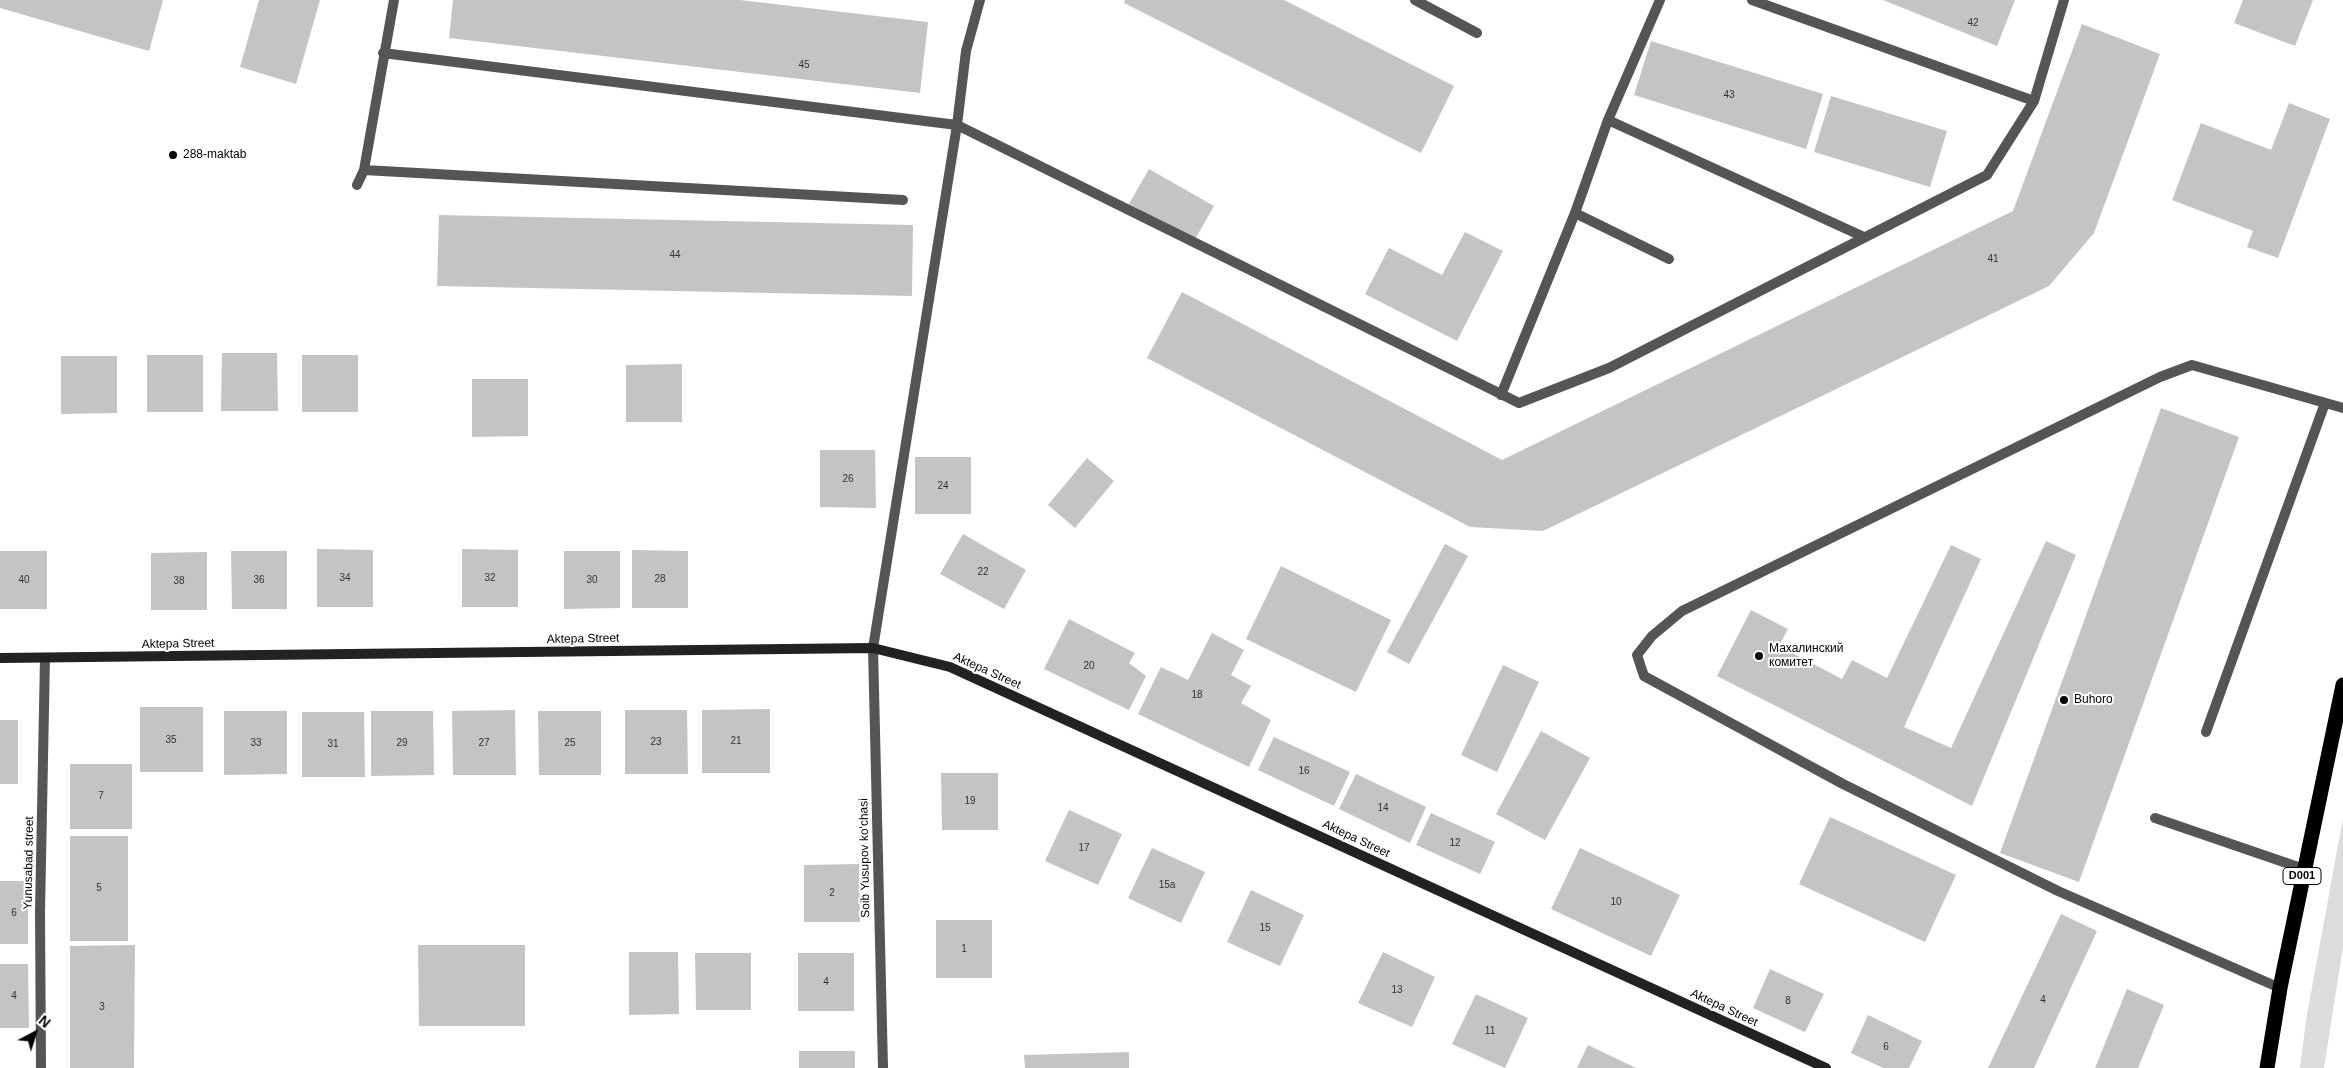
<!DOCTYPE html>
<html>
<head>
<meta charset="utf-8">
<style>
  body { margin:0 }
  #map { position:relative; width:2343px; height:1068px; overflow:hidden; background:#fff; font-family:Arial,sans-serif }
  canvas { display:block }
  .north { position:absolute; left:10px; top:1008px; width:50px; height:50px; -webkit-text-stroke:4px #fff; paint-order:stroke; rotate:40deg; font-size:14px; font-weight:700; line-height:20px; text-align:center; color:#000 }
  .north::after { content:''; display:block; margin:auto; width:18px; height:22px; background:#000; clip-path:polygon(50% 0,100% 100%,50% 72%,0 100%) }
</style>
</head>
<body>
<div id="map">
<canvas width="2343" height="1068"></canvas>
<div class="north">N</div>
</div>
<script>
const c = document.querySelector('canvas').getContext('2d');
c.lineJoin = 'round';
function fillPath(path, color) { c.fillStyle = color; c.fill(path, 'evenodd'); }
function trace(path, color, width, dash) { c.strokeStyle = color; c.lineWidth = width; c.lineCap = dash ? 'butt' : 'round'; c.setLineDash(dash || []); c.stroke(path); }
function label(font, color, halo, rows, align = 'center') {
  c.font = font + ' Arial,sans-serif'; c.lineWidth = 4; c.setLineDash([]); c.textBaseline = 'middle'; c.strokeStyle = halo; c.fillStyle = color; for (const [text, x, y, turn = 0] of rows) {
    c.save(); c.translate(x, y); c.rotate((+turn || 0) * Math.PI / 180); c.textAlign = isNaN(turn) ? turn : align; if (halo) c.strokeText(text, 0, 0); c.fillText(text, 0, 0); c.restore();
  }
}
fillPath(new Path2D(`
  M2343,818V947L2324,1068H2300L2306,1020Z`), '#dcdcdc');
fillPath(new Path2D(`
  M0,0H163L149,51L0,8Z
  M259,0H320L296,84L240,67Z
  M453,0H740L928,22L920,93L449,38Z
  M1125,0H1284L1454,86L1421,153L1124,3Z
  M1883,0H2015L1997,46Z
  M2243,0H2313L2295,46L2234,23Z
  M2082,24L2160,54L2094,233L2049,286L1543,531L1470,527L1147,358L1182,292L1502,460L2013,211Z
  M1651,41L1823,94L1806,149L1634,95Z
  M1831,96L1947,131L1930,187L1814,152Z
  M2289,103L2330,119L2278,258L2247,247L2253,231L2172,200L2201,123L2271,150Z
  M1149,169L1214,206L1194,241L1129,204Z
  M439,215L913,225L912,296L437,286Z
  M1465,232L1503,251L1457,341L1365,294L1389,248L1442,275Z
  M222,353H277L278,411H221Z
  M147,355H203V412H147Z
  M302,355H358V412H302Z
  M61,356H117V413L61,414Z
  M682,364V422H626V365Z
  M472,379H528V436L472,437Z
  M2161,408L2239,437L2079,882L2000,853Z
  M820,450H875L876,508L820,507Z
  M915,457H971V514H915Z
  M1087,458L1114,481L1075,528L1048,505Z
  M963,534L1026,570L1004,609L940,574Z
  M2046,541L2076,555L1972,806L1717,676L1751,610L1788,629L1779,646L1842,679L1852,660L1887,678L1951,545L1981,559L1904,727L1951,748Z
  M1445,544L1468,556L1409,664L1387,652Z
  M317,549L373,550V607H317Z
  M462,549L518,550V607H462Z
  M632,550L688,551V608H632Z
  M0,551H47V609H0Z
  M231,551H287V609H232Z
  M564,551H620V608L564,609Z
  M207,552V610H151V553Z
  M1281,566L1391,620L1356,692L1246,639Z
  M1069,619L1135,653L1129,663L1146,676L1129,710L1044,669Z
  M1212,633L1244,650L1231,675L1251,686L1241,703L1271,720L1249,767L1138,714L1161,667L1188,680Z
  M1503,665L1539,682L1497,772L1461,755Z
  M140,707H203V772H140Z
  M770,709V773H702V710Z
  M515,710L516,775H453L452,711Z
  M625,710H687L688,774H625Z
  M224,711H287V774L224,775Z
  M371,711H433L434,775L371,776Z
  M538,711H601V775H539Z
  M302,712H364L365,777H302Z
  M0,720H18V784H0Z
  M1541,731L1590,758L1545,840L1496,814Z
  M1274,737L1350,772L1334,806L1258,770Z
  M70,764H132V829H70Z
  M941,773H998V830H942Z
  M1356,774L1426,807L1410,843L1339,809Z
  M1069,810L1122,834L1098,885L1045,861Z
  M1431,813L1495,842L1480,874L1416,845Z
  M1830,817L1956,875L1925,942L1799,884Z
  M70,836H128V941H70Z
  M1152,848L1205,872L1181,923L1128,898Z
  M1580,848L1680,895L1651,956L1551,909Z
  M859,864L860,922H804V865Z
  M0,881H28V944H0Z
  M1251,890L1304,915L1280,966L1227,942Z
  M2061,914L2097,931L2034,1068H1988Z
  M936,920H992V978H936Z
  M135,945L134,1068H70V946Z
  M418,945H525V1026H419Z
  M629,952H678L679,1014L629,1015Z
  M1383,952L1435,977L1412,1027L1358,1003Z
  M695,953H751V1010H696Z
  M798,953H854V1011H798Z
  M0,964H28L29,1028H0Z
  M1770,969L1824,994L1805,1032L1753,1008Z
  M2127,989L2164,1005L2138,1068H2095Z
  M1476,994L1528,1018L1505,1068L1452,1044Z
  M1868,1015L1922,1041L1909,1068H1883L1851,1053Z
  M1588,1045L1636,1068H1577Z
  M799,1051H855V1068H799Z
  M1129,1052V1068H1025L1024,1055Z`), '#c4c4c4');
trace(new Path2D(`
  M1415,0L1477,33
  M1752,0L2034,101
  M383,53L957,125L1519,403L1609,368L1987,175L2034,101L2064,0
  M1608,120L1864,237
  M364,170L903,200
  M357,185L364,170L394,0
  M1575,213L1669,259
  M1501,395L1575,213L1608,120L1660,0
  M2206,732L2325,403
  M2155,818L2304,869
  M2280,988L2058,891L1843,784L1644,676L1637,655L1652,636L1682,611L2160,377L2192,365L2343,408`), '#555', 10);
trace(new Path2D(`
  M41,1068L40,912L45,658
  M883,1068L873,648L957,125L966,51L980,0`), '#555', 10);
trace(new Path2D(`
  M0,658L873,648L950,667L1826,1068`), '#222', 10);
trace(new Path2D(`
  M2267,1068L2280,988L2343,685`), '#000', 15);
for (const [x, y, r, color] of [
  [173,155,5,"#000"],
  [1759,656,5,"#000"],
  [2064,700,5,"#000"]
]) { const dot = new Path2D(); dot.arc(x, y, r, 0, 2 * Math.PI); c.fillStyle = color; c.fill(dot); trace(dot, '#fff', 2); }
label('10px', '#313131', null, [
  ["42",1973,23],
  ["45",804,65],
  ["43",1729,95],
  ["44",675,255],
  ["41",1993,259],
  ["26",848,479],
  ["24",943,486],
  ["22",983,572],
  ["34",345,578],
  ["32",490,578],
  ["28",660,579],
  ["40",24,580],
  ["36",259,580],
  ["30",592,580],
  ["38",179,581],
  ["20",1089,666],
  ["18",1197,695],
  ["35",171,740],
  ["21",736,741],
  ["23",656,742],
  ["33",256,743],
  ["29",402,743],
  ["27",484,743],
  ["25",570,743],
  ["31",333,744],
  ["16",1304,771],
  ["7",101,796],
  ["19",970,801],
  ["14",1383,808],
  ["12",1455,843],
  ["17",1084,848],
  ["15a",1167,885],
  ["5",99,888],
  ["2",832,893],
  ["10",1616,902],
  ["6",14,913],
  ["15",1265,928],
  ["1",964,949],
  ["4",826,982],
  ["13",1397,990],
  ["4",14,996],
  ["4",2043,1000],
  ["8",1788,1001],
  ["3",102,1007],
  ["11",1490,1031],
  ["6",1886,1047]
]);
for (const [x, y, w] of [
  [2302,876,38]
]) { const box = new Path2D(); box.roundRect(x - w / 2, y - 8.5, w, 17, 4); c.fillStyle = '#fff'; c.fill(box); trace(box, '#000', 1); }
label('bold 11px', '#000', null, [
  ["D001",2302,876]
]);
label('12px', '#000', '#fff', [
  ["288-maktab",183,155],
  ["Махалинский",1769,649],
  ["комитет",1769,663],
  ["Buhoro",2074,700]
], 'left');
label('12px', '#000', '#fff', [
  ["Aktepa Street",583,639,-1],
  ["Aktepa Street",178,644,-1],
  ["Aktepa Street",987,671,24],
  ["Aktepa Street",1356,839,25],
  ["Soib Yusupov ko'chasi",865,858,-91],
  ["Yunusabad street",29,863,-89],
  ["Aktepa Street",1724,1008,25]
]);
</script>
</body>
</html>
